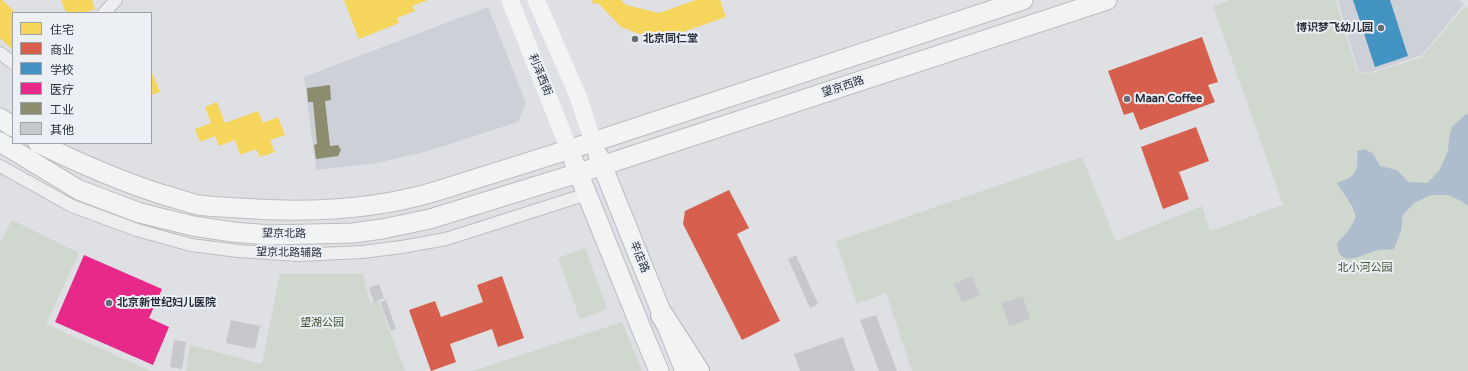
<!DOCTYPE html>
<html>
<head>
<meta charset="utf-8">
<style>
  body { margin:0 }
  #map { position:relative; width:1468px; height:371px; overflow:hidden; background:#dee0e3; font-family:"Varela Round","Noto Sans SC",sans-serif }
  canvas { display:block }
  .legend { position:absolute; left:12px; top:12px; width:140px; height:132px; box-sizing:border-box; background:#eceff3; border:1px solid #9da2a9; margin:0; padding:5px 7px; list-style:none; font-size:12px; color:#272e3b }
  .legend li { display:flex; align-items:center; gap:8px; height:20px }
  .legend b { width:20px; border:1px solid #9da2a9 }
</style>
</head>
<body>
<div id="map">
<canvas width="1468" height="371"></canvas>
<ul class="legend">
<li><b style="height:11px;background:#f6d55c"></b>住宅</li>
<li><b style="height:11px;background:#d6604d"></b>商业</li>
<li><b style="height:11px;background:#4393c3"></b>学校</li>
<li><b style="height:11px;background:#e7298a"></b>医疗</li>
<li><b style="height:11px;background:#8c8c6e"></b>工业</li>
<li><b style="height:11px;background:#c7c8cb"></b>其他</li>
</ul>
</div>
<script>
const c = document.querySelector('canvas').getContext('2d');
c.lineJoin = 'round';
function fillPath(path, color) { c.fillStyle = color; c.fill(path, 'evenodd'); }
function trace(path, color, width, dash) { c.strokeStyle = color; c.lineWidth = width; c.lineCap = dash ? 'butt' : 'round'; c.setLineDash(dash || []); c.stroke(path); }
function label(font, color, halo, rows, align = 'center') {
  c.font = font + ' "Varela Round","Noto Sans SC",sans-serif'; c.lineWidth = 4; c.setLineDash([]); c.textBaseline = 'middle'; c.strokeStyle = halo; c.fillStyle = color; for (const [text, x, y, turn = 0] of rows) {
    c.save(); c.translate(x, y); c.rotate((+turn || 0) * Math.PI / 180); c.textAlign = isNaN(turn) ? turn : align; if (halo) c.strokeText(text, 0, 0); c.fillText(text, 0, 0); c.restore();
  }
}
fillPath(new Path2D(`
  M1338,0H1459L1464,4L1422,55L1368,73L1358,71Z
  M488,7L526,103L518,122L428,151L377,163L316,170L304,77Z`), '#cdd0d6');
fillPath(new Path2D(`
  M1231,0H1336L1357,72L1369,74L1422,57L1465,6L1468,8V371H912L886,293L857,304L836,241L1082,157L1116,241L1202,206L1210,231L1283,205L1213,6Z
  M12,220L79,253L46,324L151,371H0V243Z
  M585,248L607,309L580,319L558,258Z
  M280,274H363L370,303L378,300L405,371H186L190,345L262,364Z
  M622,322L642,371H473Z`), '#cfd7cf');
fillPath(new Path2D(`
  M1466,114H1468V206L1461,201L1448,195H1431L1414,203L1403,215L1401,231L1394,249C1387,250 1380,249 1374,251C1359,256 1339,269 1337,243L1349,230L1356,217L1352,206L1337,183C1356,177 1359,171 1357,151L1365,149L1373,154L1380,166L1397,170L1408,182L1427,183L1439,171L1448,151L1449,138L1452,127Z`), '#aebdcd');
fillPath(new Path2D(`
  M0,0H2L16,13H13V50L0,38Z
  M61,0H92L95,9L84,13H66Z
  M344,0H428L412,6L415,11L397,18L399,23L359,39Z
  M592,0H621L626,5L659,13L696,0H720L726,17L674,35L658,33L648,37L621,27L598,3L593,4Z
  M153,74L160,92L151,95V75Z
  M217,102L225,123L258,111L263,123L278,117L285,135L270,140L275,152L260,157L256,149L240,155L235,140L219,146L215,136L200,142L195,129L211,123L205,107Z`), '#f6d55c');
fillPath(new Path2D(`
  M1202,37L1218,82L1208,85L1215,102L1140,130L1133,112L1124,115L1108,71Z
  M1196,127L1209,161L1179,172L1189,199L1163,209L1141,147Z
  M729,190L749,228L737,234L780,321L742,340L683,224L685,211Z
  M502,276L524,338L498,347L492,329L450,344L456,362L431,371L409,310L435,301L441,317L483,302L477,285Z`), '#d6604d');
fillPath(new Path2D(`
  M1353,0H1390L1408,56L1375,67Z`), '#4393c3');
fillPath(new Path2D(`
  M84,255L162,289L149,318L169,327L153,365L55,322Z`), '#e7298a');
fillPath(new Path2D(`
  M330,85L331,100L325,101L330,146L338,145L341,150L338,156L316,159L314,145L317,144L313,102H308L307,88Z`), '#8c8c6e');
fillPath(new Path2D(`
  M796,255L818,304L810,308L788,259Z
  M972,276L980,295L962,303L954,284Z
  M379,284L384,298L374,302L369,288Z
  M1023,297L1030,319L1009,326L1002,303Z
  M386,300L396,329L391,331L380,302Z
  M876,315L897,371H879L860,320Z
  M231,320L260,326L255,349L226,343Z
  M843,337L855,371H800L794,354Z
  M174,340L186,342L182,369L170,367Z`), '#c7c8cb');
const street = new Path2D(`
  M104,13L116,0
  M0,53L13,63
  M0,166L72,206L137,230L191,245L238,251L299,255L362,252L402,247L446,239L587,194`);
const primary = new Path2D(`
  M0,118L13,127
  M0,142L79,190L140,213L193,226L233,232L270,235L353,233L382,229L430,219L601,166L1107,0
  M38,143C81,164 119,181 164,195C176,198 188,203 199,205C212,207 226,207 239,208C305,213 372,211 437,191L593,142L1023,0
  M598,155L685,371
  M574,162L641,328L659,371`);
const highway = new Path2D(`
  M662,315L698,371`);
trace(street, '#bcbec1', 14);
trace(primary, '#bbbdc1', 21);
trace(highway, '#b1b3b8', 24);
trace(street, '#eeeef0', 12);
trace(new Path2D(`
  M510,0L569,149
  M536,0L578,96L593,142`), '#f2f4f4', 17);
trace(primary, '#f2f4f4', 19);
trace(highway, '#f2f4f4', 22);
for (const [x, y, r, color] of [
  [1381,28,4,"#676c76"],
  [635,39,4,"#676c76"],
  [1127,99,4,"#676c76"],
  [109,303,4,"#676c76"]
]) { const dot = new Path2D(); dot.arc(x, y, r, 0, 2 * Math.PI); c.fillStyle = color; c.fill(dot); trace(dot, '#eceff3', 1.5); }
label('bold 11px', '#272e3b', '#eceff3', [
  ["博识梦飞幼儿园",1373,28,"right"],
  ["北京同仁堂",643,39],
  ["Maan Coffee",1135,99],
  ["北京新世纪妇儿医院",117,303]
], 'left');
label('11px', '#272e3b', '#eceff3', [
  ["利泽西街",540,75,68],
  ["望京西路",843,87,-18],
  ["望京北路",284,234,1],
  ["望京北路辅路",289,253,1],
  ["辛店路",639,257,68]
]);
label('11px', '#3c5635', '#eceff3', [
  ["北小河公园",1365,268],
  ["望湖公园",322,323]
]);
</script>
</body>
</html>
